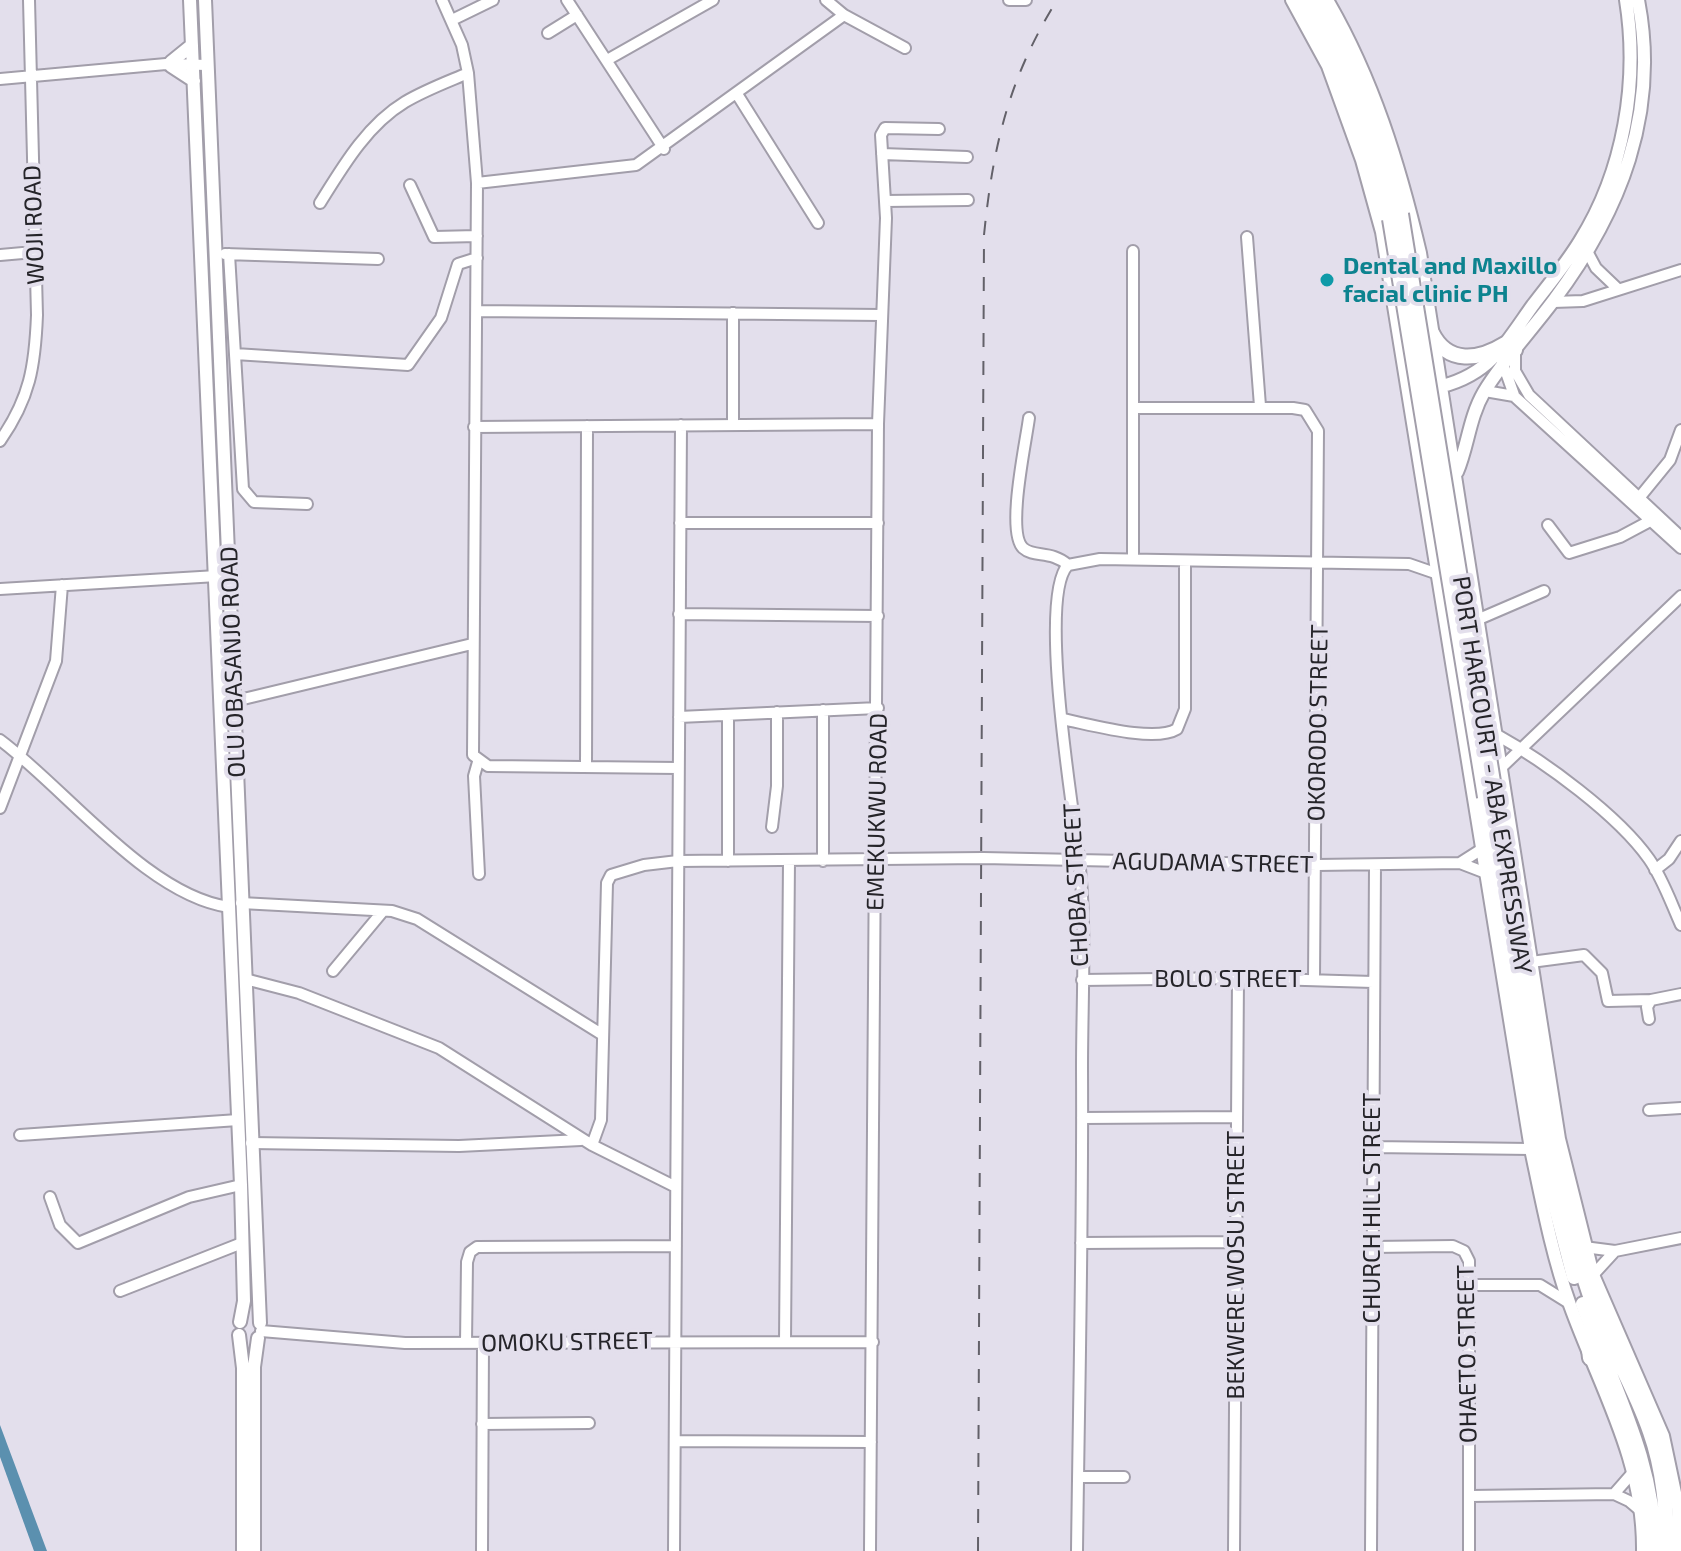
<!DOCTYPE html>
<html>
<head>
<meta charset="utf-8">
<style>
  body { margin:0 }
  canvas { display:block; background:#e3dfec }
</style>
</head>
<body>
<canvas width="1681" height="1551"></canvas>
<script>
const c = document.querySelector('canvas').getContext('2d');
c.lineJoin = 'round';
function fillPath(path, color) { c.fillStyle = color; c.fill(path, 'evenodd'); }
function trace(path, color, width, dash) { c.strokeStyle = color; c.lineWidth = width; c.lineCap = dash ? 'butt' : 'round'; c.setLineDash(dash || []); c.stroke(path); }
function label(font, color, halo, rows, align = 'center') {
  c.font = font + ' "Exo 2",sans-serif'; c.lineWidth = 8; c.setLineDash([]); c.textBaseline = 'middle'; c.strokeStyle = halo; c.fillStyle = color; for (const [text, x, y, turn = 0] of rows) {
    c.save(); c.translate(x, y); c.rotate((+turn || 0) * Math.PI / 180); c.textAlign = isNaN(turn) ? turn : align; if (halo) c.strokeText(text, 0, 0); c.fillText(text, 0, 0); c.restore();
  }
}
fillPath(new Path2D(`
  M0,1425L47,1551H34L0,1457Z`), '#5b90af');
const minor = new Path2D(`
  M442,0L462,45L468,73L477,183L473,755L488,766L678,768
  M567,0L664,149
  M826,0L844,15L905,48
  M1009,0H1026
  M452,20L493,0
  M548,33L577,15
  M607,60L713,0
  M0,79L166,64L208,65
  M737,94L818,223
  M882,154L967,157
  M477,183L636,165L844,15
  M410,185L434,237L477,236
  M885,201L968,200
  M320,203C343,166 367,125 405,102C425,90 447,82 468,73
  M1247,237L1260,406
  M1588,253L1596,268L1618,289
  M225,254L378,259
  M229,254L243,489L254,502L307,504
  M0,255L34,252
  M1553,302L1583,301L1681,270
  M477,311L881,315
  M1515,350V371L1529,395L1681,537
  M235,354L408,365L441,318L458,264L477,258
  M1502,361L1514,395
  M1485,391L1514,396L1681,548
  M1134,408H1293L1305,410L1318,431L1314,979
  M1029,418C1026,442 1006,532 1023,548C1034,558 1051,550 1068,565
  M733,425V313
  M474,427L878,424
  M0,441C30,398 35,366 37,315L29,0
  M1639,498L1670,460L1681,430
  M680,523H878
  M1548,525L1569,553L1620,537L1650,521
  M1133,559V251
  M0,589L217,576
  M679,614L878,616
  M1479,619L1544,591
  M235,701L472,644
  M823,710V861
  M679,717L878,708
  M1062,719C1089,724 1154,743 1177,729L1185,709V561
  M1497,735C1544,761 1618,815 1649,859C1663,879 1671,903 1681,925
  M0,740C66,789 148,896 229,907
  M478,762L474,776L479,874
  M586,767L587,426
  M1502,767L1681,596
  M0,808L56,661L62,585
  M772,827L777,786V712
  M728,861V715
  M1460,863L1482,849
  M1655,870L1669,859L1681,841
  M241,903L392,911L417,919L603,1035
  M1531,962L1584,955L1602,973L1608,1001L1651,1000
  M333,971L383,911
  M245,979L299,993L439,1048L592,1145L676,1187
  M1082,980L1238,978L1373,982
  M1649,1019L1647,1007L1651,1000L1681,994
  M1649,1110L1681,1108
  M1082,1118L1237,1117
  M20,1135L238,1120
  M251,1143L459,1146L581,1140
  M592,1145L601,1120L607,883L611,875L644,865L678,861L983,858L1317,865L1460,863L1486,873
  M1372,1147L1531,1149
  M50,1197L60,1225L78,1243L189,1197L241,1185
  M1081,1243L1236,1242
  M1372,1247L1453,1246L1464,1251L1469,1261V1551
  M1584,1247L1615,1251L1681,1238
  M1593,1275L1615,1251
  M1469,1285H1540L1569,1303
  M120,1291L242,1243
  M261,1331L405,1343L873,1342
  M785,1341L789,861
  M466,1343L467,1262L470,1252L477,1247L676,1246
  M482,1424L589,1423
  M675,1441L871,1442
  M1078,1477H1124
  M1614,1494L1635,1470
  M1470,1496L1614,1494L1629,1501L1642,1512
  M482,1551L483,1343
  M674,1551L681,425
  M870,1551L878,424L886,218L881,135L885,128L939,129
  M1077,1551C1079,1390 1083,1229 1082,1068C1082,996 1087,921 1078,850C1072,802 1038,596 1068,565L1100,559L1409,564L1438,574
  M1234,1551L1238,978
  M1371,1551L1375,865`);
const major = new Path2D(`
  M190,0L241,1185L244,1301L240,1322
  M205,0L260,1323
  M1292,0L1328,66L1362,160L1382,232L1531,1149C1542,1201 1552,1255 1570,1305C1600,1388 1644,1460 1643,1551
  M1327,0C1373,79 1399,164 1420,253L1559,1139L1593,1275L1663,1436L1678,1507L1680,1551
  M171,62L192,45
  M171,66L194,81
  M1434,388C1488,377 1503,347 1533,305C1549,284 1566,264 1580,241C1624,171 1639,81 1626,0
  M1457,472C1468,446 1469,418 1484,392C1504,359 1531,331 1554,300C1620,212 1660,113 1638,0
  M239,1335L243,1368V1551
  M254,1551V1367L258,1338`);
const highway = new Path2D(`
  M1303,0L1358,115L1390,219
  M1316,0C1353,67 1382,140 1401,214
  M1432,333C1448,365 1479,360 1505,344L1515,350
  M1495,794C1520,953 1540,1114 1582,1270C1597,1328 1631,1376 1650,1432C1664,1471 1666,1510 1668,1551
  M1485,797L1545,1165L1574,1277
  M1583,1304C1613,1390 1653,1457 1655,1551
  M1587,1332L1590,1358`);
trace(minor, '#a29eaa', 14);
trace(major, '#a29eaa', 16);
trace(highway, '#a29eaa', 18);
trace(minor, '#fff', 10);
trace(major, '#fff', 12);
trace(highway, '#fff', 14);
trace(new Path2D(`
  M978,1551L984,235C993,145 1009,78 1057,0`), '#636169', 2, [14, 14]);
const highwayBridge = new Path2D(`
  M1401,214L1495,794
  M1390,219L1485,797`);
trace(highwayBridge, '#a29eaa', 18, []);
trace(highwayBridge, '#fff', 14);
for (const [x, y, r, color] of [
  [1327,280,8,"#0f9aa8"]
]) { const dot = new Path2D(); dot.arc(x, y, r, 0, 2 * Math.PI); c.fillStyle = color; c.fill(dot); trace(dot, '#e3dfec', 3); }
label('24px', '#252429', '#e3dfec', [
  ["WOJI ROAD",34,225,-92],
  ["OLU OBASANJO ROAD",233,662,-92],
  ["OKORODO STREET",1318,723,-89],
  ["PORT HARCOURT - ABA EXPRESSWAY",1492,775,81],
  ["EMEKUKWU ROAD",877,812,-89],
  ["AGUDAMA STREET",1213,863,1],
  ["CHOBA STREET",1076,885,-93],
  ["BOLO STREET",1228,979],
  ["CHURCH HILL STREET",1372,1208,-90],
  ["BEKWERE WOSU STREET",1236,1265,-90],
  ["OMOKU STREET",567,1342,-1],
  ["OHAETO STREET",1467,1354,-91]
]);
label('bold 24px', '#0d838f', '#e3dfec', [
  ["Dental and Maxillo",1343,266],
  ["facial clinic PH",1343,294]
], 'left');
</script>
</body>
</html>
